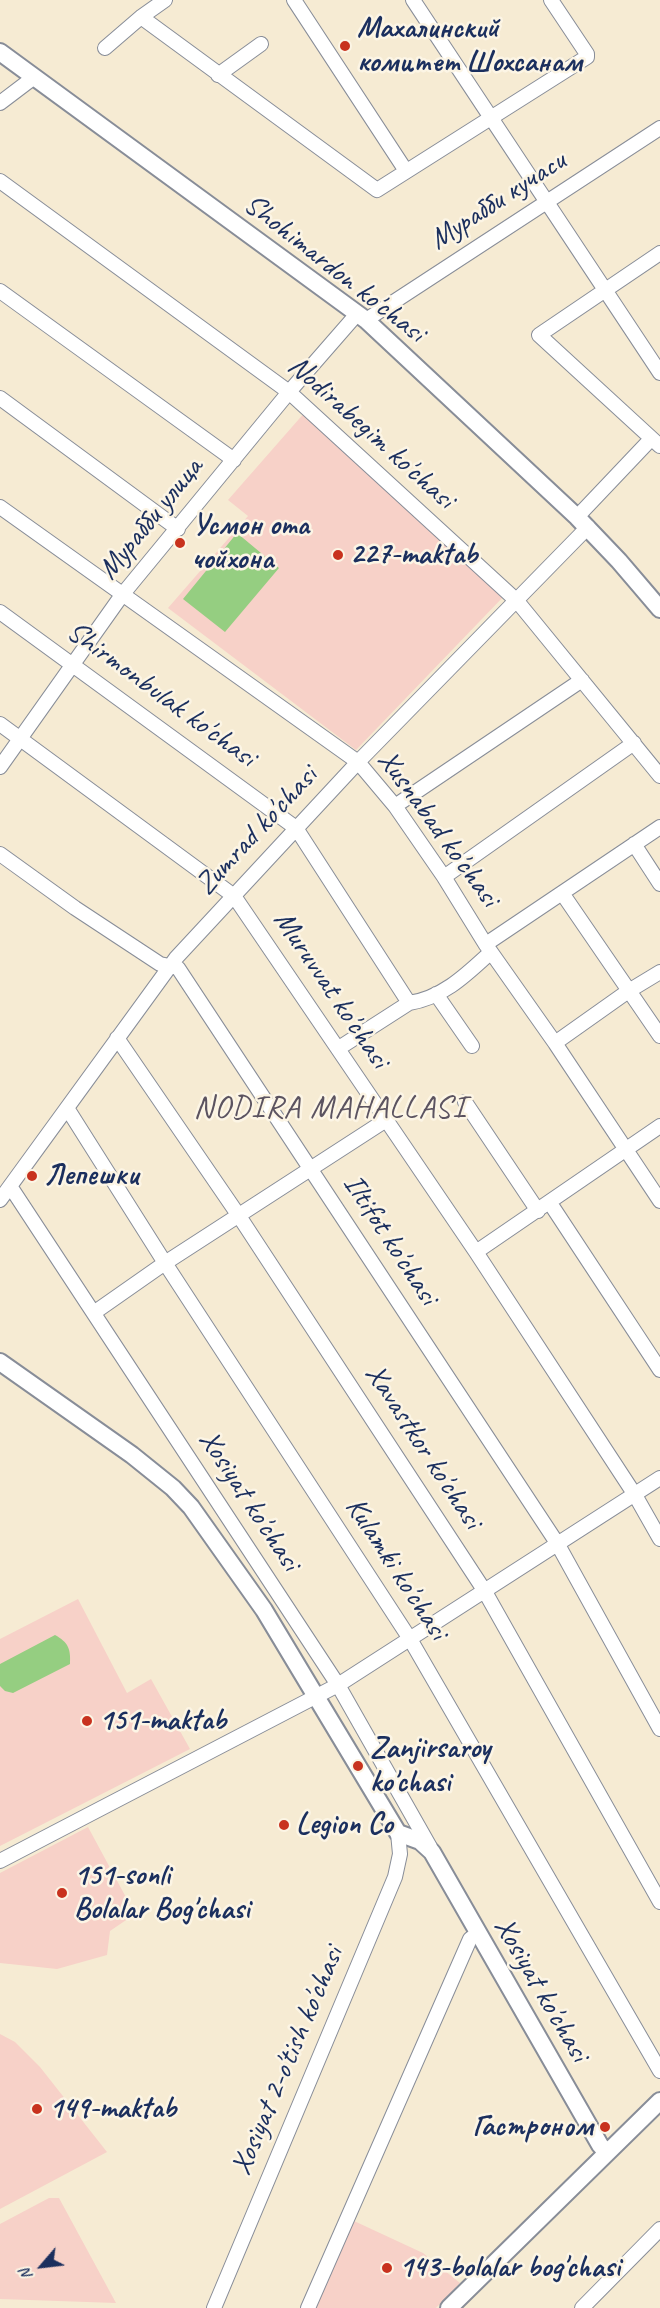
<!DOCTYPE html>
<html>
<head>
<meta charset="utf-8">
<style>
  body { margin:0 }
  #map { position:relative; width:660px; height:2308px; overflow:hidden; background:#f6ebd3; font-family:Caveat,sans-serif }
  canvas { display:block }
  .north { position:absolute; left:12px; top:2236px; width:60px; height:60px; -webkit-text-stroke:4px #fcf5e5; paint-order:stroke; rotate:242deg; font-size:16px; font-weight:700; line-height:24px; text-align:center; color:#1b2f5e }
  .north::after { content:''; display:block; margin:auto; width:21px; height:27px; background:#1b2f5e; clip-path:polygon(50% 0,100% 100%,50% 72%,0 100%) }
</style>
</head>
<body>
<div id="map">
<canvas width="660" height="2308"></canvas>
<div class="north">N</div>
</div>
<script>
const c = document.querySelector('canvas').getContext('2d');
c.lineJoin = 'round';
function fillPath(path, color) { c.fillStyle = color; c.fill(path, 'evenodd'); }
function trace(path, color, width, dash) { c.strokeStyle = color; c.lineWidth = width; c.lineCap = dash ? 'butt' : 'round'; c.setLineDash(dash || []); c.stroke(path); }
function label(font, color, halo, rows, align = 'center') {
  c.font = font + ' Caveat,sans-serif'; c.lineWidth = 5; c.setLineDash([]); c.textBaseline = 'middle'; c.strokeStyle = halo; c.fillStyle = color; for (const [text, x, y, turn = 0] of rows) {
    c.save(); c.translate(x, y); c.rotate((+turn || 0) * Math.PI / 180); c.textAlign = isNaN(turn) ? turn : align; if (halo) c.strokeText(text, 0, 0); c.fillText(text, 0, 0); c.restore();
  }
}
fillPath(new Path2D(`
  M306,411L505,595L356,750L168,608L248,516L228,500Z
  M78,1599L127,1693L151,1679L190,1749L0,1846V1639Z
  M88,1827L135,1914L110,1931L107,1955L57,1969L0,1963V1873Z
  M0,2034L15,2042L40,2067L107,2152L0,2209Z
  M49,2198H59L116,2303L0,2299V2224Z
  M354,2221L423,2253L460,2283L436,2308H314Z`), '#f7d1c8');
fillPath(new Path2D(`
  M237,533L279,568L225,632L183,599Z
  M55,1635C68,1642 71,1649 70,1664L13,1693L5,1691L0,1686V1664Z`), '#95ce81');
const minor = new Path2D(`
  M294,0L406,171
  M413,0L660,373
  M141,17L377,190L587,57V54L551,0
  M105,48L141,17L165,0
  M218,75L261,44
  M0,103L33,78
  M0,181L289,392L517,601L660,776
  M660,253L539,335L660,446
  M0,291L234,460
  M366,320L660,128
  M0,398L178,529
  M0,507L358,762L395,806L444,877L486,945L555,1043L660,1201
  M577,517L651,439
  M0,612L296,828L409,1003
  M0,724L234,896L476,1252L635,1495L660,1539
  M0,767L122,595L289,392L357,314
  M395,806L582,680
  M634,844L660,884
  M0,854L75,908L160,964L178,968L557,1543L660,1729
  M444,877L634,743
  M562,893L660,1036
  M486,944L660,827
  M436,994L472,1046
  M117,1038L239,1216L484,1590L660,1902
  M555,1043L627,992L660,972
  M339,1048L409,1003C443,998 467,974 491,952
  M465,1102L538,1211
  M67,1108L165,1263L410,1639L660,2071
  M10,1186L338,1685L430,1847
  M0,1200L176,958L358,762L588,527
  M550,1203L660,1370
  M476,1252L660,1126
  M95,1312L165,1263L386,1120
  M0,1861L338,1685L660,1478
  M214,2308L395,1877L400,1854L398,1833
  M308,2308L470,1939L478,1933
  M582,2308L660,2229`);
const major = new Path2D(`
  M0,52L366,320L577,517L619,561L660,609
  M0,1362L132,1455L173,1488L191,1507L264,1610L398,1833L420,1841L432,1852L600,2145L607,2153
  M449,2308L660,2101`);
trace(minor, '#888d98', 16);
trace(major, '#888d98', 20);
trace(minor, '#fff', 14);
trace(major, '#fff', 16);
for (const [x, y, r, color] of [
  [345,46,6,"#c8321e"],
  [180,543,6,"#c8321e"],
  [338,555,6,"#c8321e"],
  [32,1176,6,"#c8321e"],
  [87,1721,6,"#c8321e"],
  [358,1766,6,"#c8321e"],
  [284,1825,6,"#c8321e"],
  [62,1893,6,"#c8321e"],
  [37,2109,6,"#c8321e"],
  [605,2127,6,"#c8321e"],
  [387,2268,6,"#c8321e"]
]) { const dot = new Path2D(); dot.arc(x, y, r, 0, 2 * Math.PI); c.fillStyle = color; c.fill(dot); trace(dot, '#fcf5e5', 2); }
label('bold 30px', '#1b2f5e', '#fcf5e5', [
  ["Махалинский",357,29],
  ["комитет Шохcанам",357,63],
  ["Усмон ота",192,526],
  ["чойхона",192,560],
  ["227-maktab",350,555],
  ["Лепешки",44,1176],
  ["151-maktab",99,1721],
  ["Zanjirsaroy",370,1749],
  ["ko'chasi",370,1783],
  ["Legion Co",296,1825],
  ["151-sonli",74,1876],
  ["Bolalar Bog'chasi",74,1910],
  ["149-maktab",49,2109],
  ["Гастроном",593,2127,"right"],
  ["143-bolalar bog'chasi",399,2268]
], 'left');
label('30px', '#1b2f5e', '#fcf5e5', [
  ["Мурабби кучаси",498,201,-33],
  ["Shohimardon ko'chasi",334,269,38],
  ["Nodirabegim ko'chasi",371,433,42],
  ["Мурабби улица",151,519,-51],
  ["Shirmonbulak ko'chasi",161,695,36],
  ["Xusnabad ko'chasi",438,829,54],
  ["Zumrad ko'chasi",257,831,-47],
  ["Muruvvat ko'chasi",331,990,56],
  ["Iltifot ko'chasi",390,1240,57],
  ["Xavastkor ko'chasi",423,1447,57],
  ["Xosiyat ko'chasi",249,1501,57],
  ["Kulamki ko'chasi",396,1569,57],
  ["Xosiyat ko'chasi",541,1990,60],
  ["Xosiyat 2-o'tish ko'chasi",288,2061,-67]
]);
c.letterSpacing = '1.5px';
label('32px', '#5b5360', '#fcf5e5', [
  ["NODIRA MAHALLASI",330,1109]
]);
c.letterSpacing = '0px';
</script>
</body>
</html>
